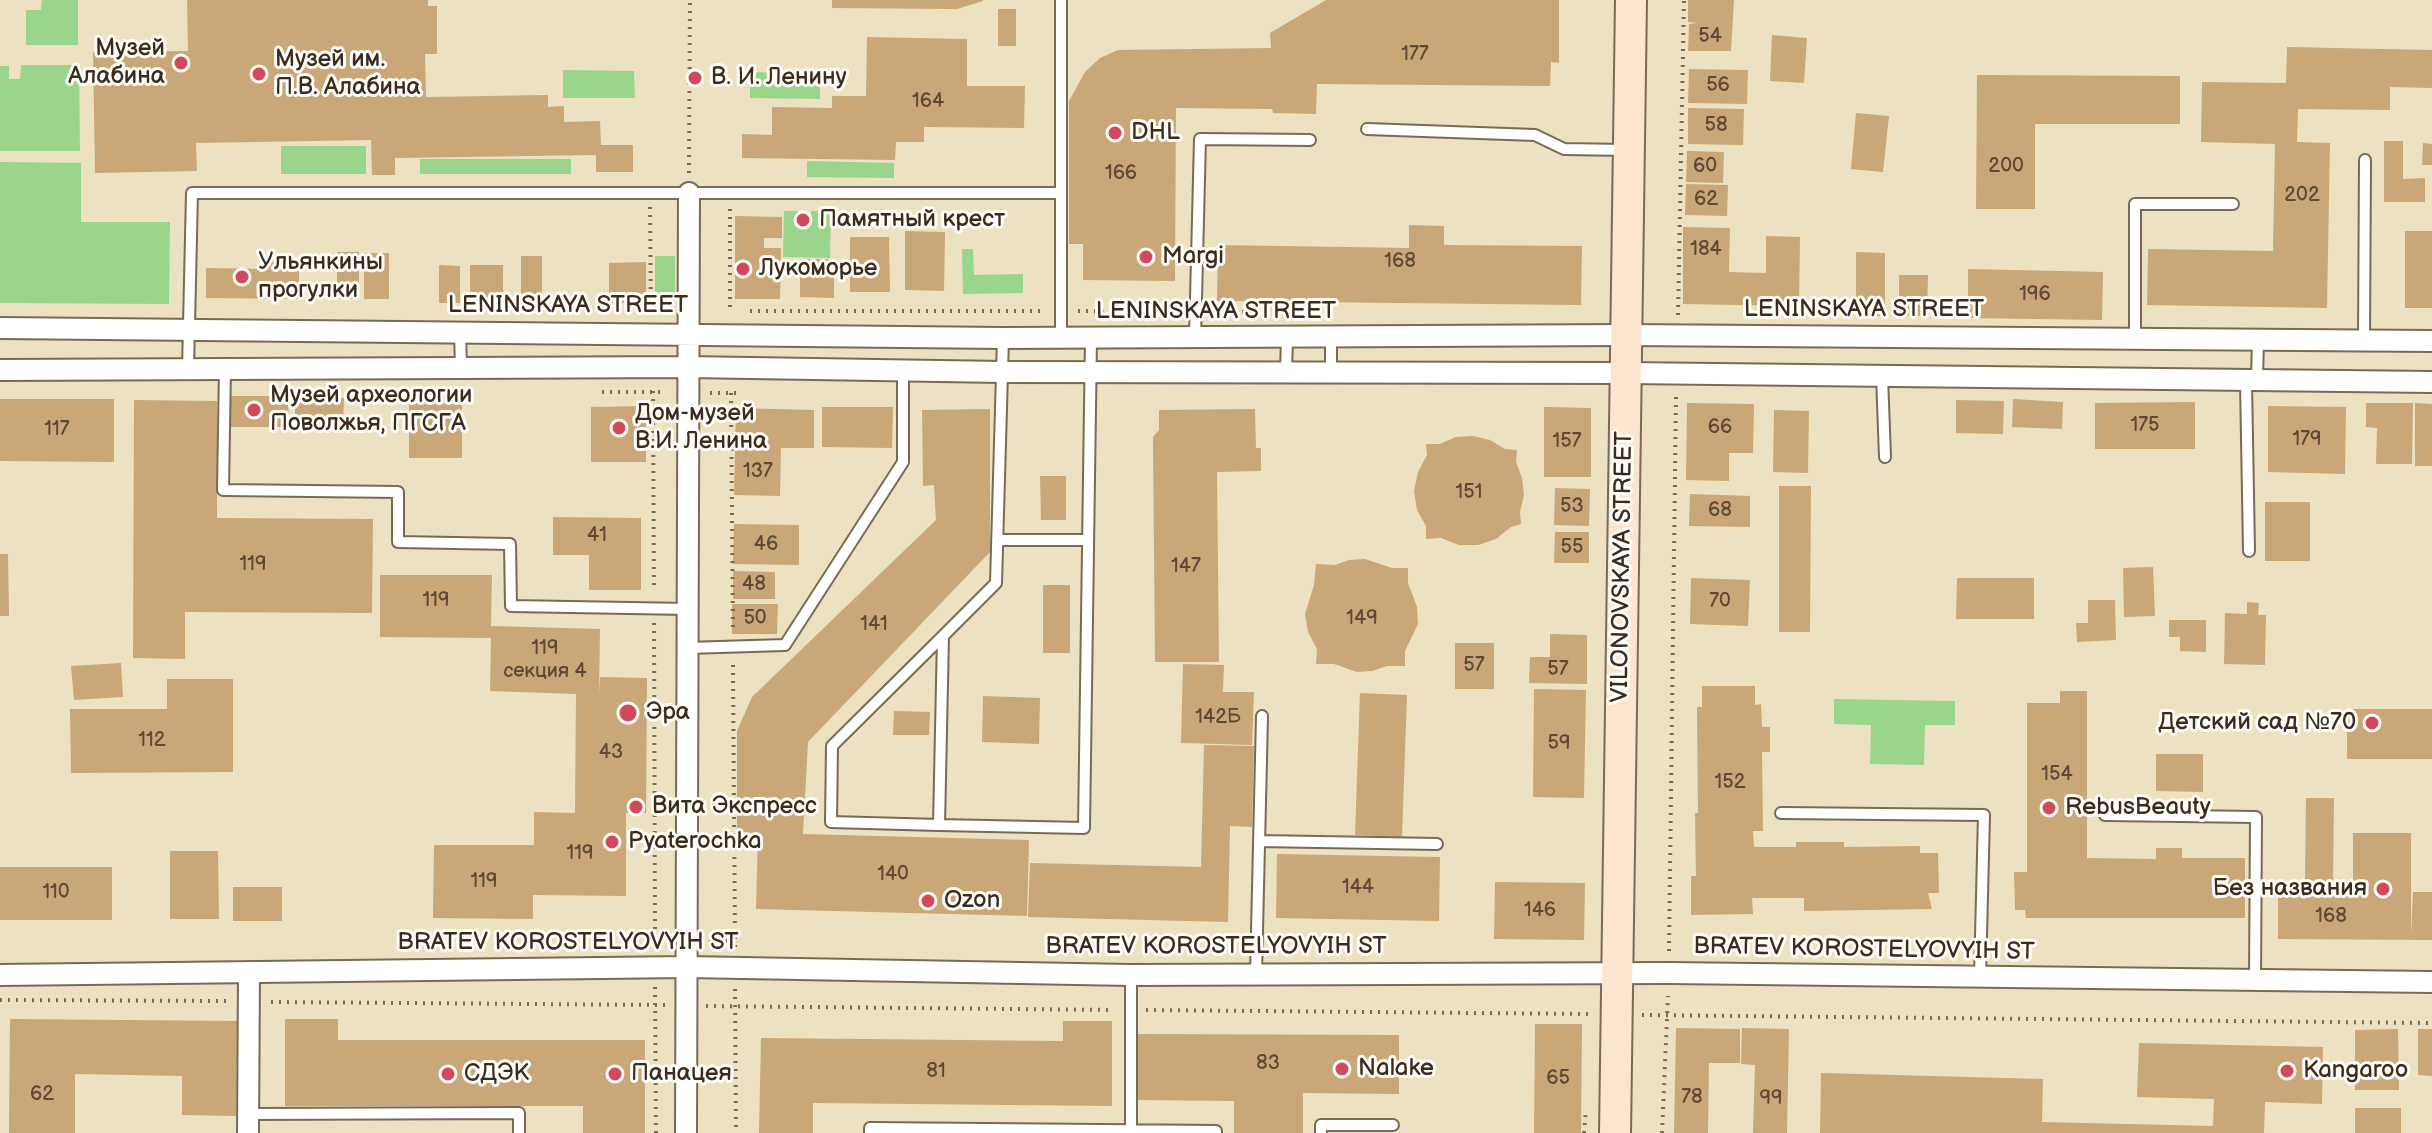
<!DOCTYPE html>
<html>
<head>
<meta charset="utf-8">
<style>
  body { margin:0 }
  canvas { display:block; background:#ece1c0 }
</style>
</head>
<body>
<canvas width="2432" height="1133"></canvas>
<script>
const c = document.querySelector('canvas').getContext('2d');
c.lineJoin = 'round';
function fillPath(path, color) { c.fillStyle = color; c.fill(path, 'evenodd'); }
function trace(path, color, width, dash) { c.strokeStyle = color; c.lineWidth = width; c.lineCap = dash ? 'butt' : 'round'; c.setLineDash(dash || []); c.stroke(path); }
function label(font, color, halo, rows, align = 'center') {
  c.font = font + ' "Balsamiq Sans",sans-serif'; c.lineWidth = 6; c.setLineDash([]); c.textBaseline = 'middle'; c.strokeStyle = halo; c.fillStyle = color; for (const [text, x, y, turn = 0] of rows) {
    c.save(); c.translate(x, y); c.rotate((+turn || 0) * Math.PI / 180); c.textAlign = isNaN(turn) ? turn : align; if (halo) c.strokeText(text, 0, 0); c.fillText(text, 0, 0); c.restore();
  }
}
fillPath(new Path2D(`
  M42,0H78V45H26V10H41Z
  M21,65H79L80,151H0V66H9V79H20Z
  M563,70L634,71L635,98H563Z
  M750,72L820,74V99L750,98Z
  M281,146H366V174H281Z
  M420,159H571V174H420Z
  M807,161L894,163V178L807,177Z
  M0,162L81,163V222H170L169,304L0,303Z
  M784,211H798V221L804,225L811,220V211H831L830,258L783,257Z
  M962,249H973L974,275L1023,274V293L963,294Z
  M655,256H675V298H655Z
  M1834,699L1955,701V725H1925L1924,765L1870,764L1871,725L1834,724Z`), '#99d68b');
fillPath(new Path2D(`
  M187,0H428V6H437V54H425L426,97L548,95V107L564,106V122L600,121L601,145H633V172H596V155L395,158V175H372L371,140L196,143L197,171L95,173L93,52L188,51Z
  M832,0H983V1L957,9L832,8Z
  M1326,0H1559V63L1551,62L1550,86L1317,84L1316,114L1273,113L1272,109L1176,108L1175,281L1083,280V244H1069V101L1085,72L1100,58L1118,50L1271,48L1270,33Z
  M1688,0H1734L1731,51H1688L1689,24L1698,23L1688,22Z
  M998,9H1016V46H998Z
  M1772,35L1807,38L1804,83L1770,81Z
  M867,37L967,39V86H1025L1024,128L924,127V142H896L895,160L742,158V134L772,135V107L832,108V96H866Z
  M2287,47L2432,50V88L2390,87V110L2298,109L2297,142L2330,143L2327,308L2147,305L2148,249L2273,251L2275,144L2201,142L2202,82L2286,83Z
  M1689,69L1748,70L1747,104L1688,103Z
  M1977,75L2180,76V124H2035V209H1976Z
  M1688,108L1744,109L1743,145L1688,144Z
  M1856,113L1889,116L1883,172L1851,169Z
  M2384,141H2403V179L2425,178V202H2384Z
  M2423,143L2432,144V165H2422Z
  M1687,151L1724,152L1723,183L1686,182Z
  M1686,184L1728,185L1727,216L1685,215Z
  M735,216L782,217V238H764V248H781L780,299H735Z
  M1409,225L1444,226V245L1582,246L1581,305L1217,301L1218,245L1409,248Z
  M1683,227L1730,228L1729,272L1766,273V236L1800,237L1799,306L1683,304Z
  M905,231L945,232L944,291L905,290Z
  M2405,231H2432V308H2405Z
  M850,237H889L890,292H850Z
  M337,252H359V299H337Z
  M1856,252L1885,253V316H1856Z
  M364,253H389V299H364Z
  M521,256H542V303H521Z
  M265,259H299V299L206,298V268L265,269Z
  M800,259H834V298L800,297Z
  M646,262V302L609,303V263Z
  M439,265L460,266V303H439Z
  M470,265H503V303H470Z
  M1968,269L2103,272L2102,320L1968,318Z
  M1899,275H1928L1927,316H1899Z
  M230,396H288L289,427H231Z
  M295,397L344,398L343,427L295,426Z
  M0,399H114V462L0,461Z
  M2013,399L2063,402L2062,429L2012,427Z
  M134,400L217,401V518L373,519L372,613L185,612V659L133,658Z
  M1956,400L2004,401L2003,434L1956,433Z
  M2195,402V449H2095V403Z
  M409,403L462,404V458H409Z
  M1687,403L1754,404L1753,453H1729V481L1686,480Z
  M2366,403H2413L2412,464H2376L2377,428L2366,427Z
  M2415,403L2432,404V466H2415Z
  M646,406V462H591V407Z
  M2268,406L2346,407L2345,474L2268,472Z
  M822,407H893L892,448L822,447Z
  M1544,407L1591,408V477H1544Z
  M736,408L814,410V448H781L780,496L734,495Z
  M990,409V552L808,742L803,834L1029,840L1027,916L756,909L758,833H737V731L752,697L936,520L934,485L923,486L922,410Z
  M1255,409L1256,448H1261V471L1217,472L1219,662H1155L1153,437L1159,430V410Z
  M1774,410L1809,411L1808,473L1773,472Z
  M1473,436L1490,440L1505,449L1517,450L1516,462L1522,478L1524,495L1520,512L1521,524L1511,527L1496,539L1478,545H1459L1441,538L1426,539V526L1417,510L1414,491L1418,472L1427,455L1426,444H1440L1456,437Z
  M1040,476H1066V520H1041Z
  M1779,486H1811L1810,632H1779Z
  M1555,488L1590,489L1589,526L1554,525Z
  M1690,494L1750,496V527L1689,526Z
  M2265,502H2310V561H2265Z
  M553,517L641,518V590H589V555H553Z
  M734,524L799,525V565L733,564Z
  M1555,532H1589V563H1554Z
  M0,554H8L9,616H0Z
  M1365,559L1392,568H1408V583L1417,607L1418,624L1405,651V666H1387L1372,671L1357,672L1334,664H1316L1317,649L1308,632L1305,614L1314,585L1316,564L1335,565L1349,560Z
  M2153,567L2155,616L2124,617L2123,568Z
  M733,571L775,572V599H733Z
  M380,575H492L491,626L600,629L599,694L600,677L647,678L646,813H626V896L533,895V919L433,918L434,845H534V812L575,813L576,694L490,691L491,638L380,637Z
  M1691,578L1750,580L1748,626L1690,624Z
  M1957,578H2034V619H1956Z
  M1043,585H1070V653H1043Z
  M2088,600H2115L2116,640L2077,642L2076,623H2088Z
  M2247,602L2259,603L2258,615H2266L2265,665L2224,664L2225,613L2247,614Z
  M732,604H778L777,634H732Z
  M2169,620H2206V652L2180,651V637H2169Z
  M1550,634L1587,635V684L1529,683L1530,657H1550Z
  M1455,643H1494V689H1455Z
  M121,663L123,697L74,700L71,666Z
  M1183,664L1224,665L1223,692H1254L1252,745L1181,743Z
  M167,679H233V772L71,773L70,709H167Z
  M1702,686H1755V705L1761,704L1762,727H1770V752H1762L1763,831H1753L1754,847H1796V842H1844V847L1920,846V853H1938L1939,893H1928L1932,909L1804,911V898H1752L1753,914L1691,915V876H1696L1695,813H1698L1697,707H1702Z
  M1534,689L1586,690L1584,798L1533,797Z
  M2060,691H2087V858L2156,859V848H2182V858H2245V918H2026L2025,910H2015L2014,872H2027V703H2060Z
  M1360,693L1407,695L1402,837L1355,835Z
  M983,696L1040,698L1039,744L982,742Z
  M2347,709H2432V759H2347Z
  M894,711L930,712L929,735H893Z
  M1204,745L1254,746L1252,827L1230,826L1228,922L1028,917L1030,863L1201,867Z
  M2156,754H2203V792L2156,791Z
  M2306,798H2334L2333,885H2305Z
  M2353,833H2411V936L2413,892H2432V940L2278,939V894H2353Z
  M170,851H218L219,919H170Z
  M1277,854L1440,857L1439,921L1276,918Z
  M0,867H112V920H0Z
  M1495,882L1585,883L1584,940L1494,939Z
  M233,887H282V921H233Z
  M10,1019L237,1021L236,1116L182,1115V1076L75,1074V1133H9Z
  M285,1019H338V1040H645V1133H583V1106H285Z
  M1063,1021H1112V1106L813,1103V1133H759L761,1038L1063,1041Z
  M1535,1024H1582L1581,1133H1534Z
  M1676,1028L1740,1029V1063H1709L1708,1133H1674Z
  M1742,1028L1789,1029L1787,1133H1753L1755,1065L1741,1064Z
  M2398,1029L2399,1090H2355V1030Z
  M2418,1029H2432V1076L2418,1075Z
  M1136,1034L1399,1035V1094L1303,1093V1133H1234V1101L1136,1100Z
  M2139,1043L2323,1047L2322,1104L2265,1102L2264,1133H1820L1821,1073L2043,1079L2042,1122L2213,1126L2214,1099L2137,1097Z
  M2355,1108H2401V1133H2355Z`), '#caa778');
const lane = new Path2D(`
  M1367,129L1535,135L1564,149L1626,150
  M460,332L461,367
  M1061,337V0
  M2135,337V204H2233
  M1003,338L996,583L943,636L939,825L1084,828L1091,338
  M1195,338L1200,139L1310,140
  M2364,340L2365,160
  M225,368L223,490L398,492V542L510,544L511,606L688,609
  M188,369L192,193H1061
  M1286,373L1287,338
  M1331,373V338
  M1882,376L1885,457
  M2246,381L2249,551
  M2257,381L2258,338
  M997,540H1088
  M687,648L785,645L903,462V371
  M1781,813L1984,815L1980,977
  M2105,815L2256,817L2255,981
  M939,825L831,822L832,746L943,636
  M1259,841L1437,844
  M1256,974L1262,716
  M249,1114L519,1113V1133
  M870,1133V1128L1216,1131V1133
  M1131,1133V975
  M1321,1133V1125H1393`);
const street = new Path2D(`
  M0,328L1003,338L1626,335L2432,341
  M0,370L688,367L1002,372L1626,373L2432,382
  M0,975L687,967L1131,975L1669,973L2432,982
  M248,1133L249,972
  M686,1133L689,193`);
const secondary = new Path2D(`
  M1615,1133L1631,0`);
trace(lane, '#796a57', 14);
trace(street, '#796a57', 24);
trace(secondary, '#796a57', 34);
trace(new Path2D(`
  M689,173L690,0
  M650,207L651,315
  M730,209V312
  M750,311H1046
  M1078,311L1178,312
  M1210,312H1270
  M1678,315L1684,0
  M653,391L654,591
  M602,392H666
  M710,393H742
  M731,393L733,632
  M654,623L655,947
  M733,665L735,948
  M709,940L735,942
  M1669,951L1676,396
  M655,987L656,1133
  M735,989L736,1133
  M0,1000L226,1001
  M271,1002L666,1005
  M706,1006L1114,1010
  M1146,1010L1590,1014
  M1642,1015L2432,1023
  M1584,1133L1586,1110
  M1662,1133L1668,996`), '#796a57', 4, [2, 6]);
trace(lane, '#fff', 10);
trace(street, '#fff', 20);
trace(secondary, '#fbe5cf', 30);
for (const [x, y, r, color] of [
  [181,63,8,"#d1495b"],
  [259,74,8,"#d1495b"],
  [695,78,8,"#d1495b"],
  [1115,133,8,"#d1495b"],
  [803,220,8,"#d1495b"],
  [1146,257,8,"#d1495b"],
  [743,269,8,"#d1495b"],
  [242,277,8,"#d1495b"],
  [254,410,8,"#d1495b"],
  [619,428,8,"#d1495b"],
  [628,713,10,"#d1495b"],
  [2372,723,8,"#d1495b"],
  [636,807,8,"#d1495b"],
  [2049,808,8,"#d1495b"],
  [612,842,8,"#d1495b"],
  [2383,889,8,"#d1495b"],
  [928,901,8,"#d1495b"],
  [1342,1069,8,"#d1495b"],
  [2287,1071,8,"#d1495b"],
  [448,1074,8,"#d1495b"],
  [615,1074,8,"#d1495b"]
]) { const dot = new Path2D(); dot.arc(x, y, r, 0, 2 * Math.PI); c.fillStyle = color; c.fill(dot); trace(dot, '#fdfcf7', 3); }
label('20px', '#5f4934', null, [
  ["54",1710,37],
  ["177",1415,55],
  ["56",1718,86],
  ["164",928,102],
  ["58",1716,126],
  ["60",1705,167],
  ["200",2006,167],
  ["166",1121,174],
  ["202",2302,196],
  ["62",1706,200],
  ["184",1706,250],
  ["168",1400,262],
  ["196",2035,295],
  ["175",2145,426],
  ["66",1720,428],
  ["117",57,430],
  ["179",2307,440],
  ["157",1567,442],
  ["137",758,472],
  ["151",1469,493],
  ["53",1572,507],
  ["68",1720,511],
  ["41",597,536],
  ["46",766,545],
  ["55",1572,548],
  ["119",253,565],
  ["147",1186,567],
  ["48",754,585],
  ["119",436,601],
  ["70",1720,602],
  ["50",755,619],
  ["149",1362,619],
  ["141",874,625],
  ["119",545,649],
  ["секция 4",545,672],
  ["57",1474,666],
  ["57",1558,670],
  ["142Б",1218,718],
  ["112",152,741],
  ["59",1559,744],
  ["43",611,753],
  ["154",2057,775],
  ["152",1730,783],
  ["119",580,854],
  ["140",893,875],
  ["119",484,882],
  ["144",1358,888],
  ["110",56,893],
  ["146",1540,911],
  ["168",2331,917],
  ["83",1268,1064],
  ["81",936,1072],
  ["65",1558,1079],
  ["62",42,1095],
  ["78",1692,1098],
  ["99",1771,1099]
]);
label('24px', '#3b2a1e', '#fdfcf7', [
  ["Музей",165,49,"right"],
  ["Алабина",165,77,"right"],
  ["Музей им.",275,60],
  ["П.В. Алабина",275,88],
  ["В. И. Ленину",711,78],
  ["DHL",1131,133],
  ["Памятный крест",819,220],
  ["Margi",1162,257],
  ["Ульянкины",258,263],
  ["прогулки",258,291],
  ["Лукоморье",759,269],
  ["Музей археологии",270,396],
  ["Поволжья, ПГСГА",270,424],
  ["Дом-музей",635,414],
  ["В.И. Ленина",635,442],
  ["Эра",646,713],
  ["Детский сад №70",2356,723,"right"],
  ["Вита Экспресс",652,807],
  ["RebusBeauty",2065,808],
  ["Pyaterochka",628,842],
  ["Без названия",2367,889,"right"],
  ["Ozon",944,901],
  ["Nalake",1358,1069],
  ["Kangaroo",2303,1071],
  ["СДЭК",464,1074],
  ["Панацея",631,1074]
], 'left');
label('24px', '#3b2a1e', '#fdfcf7', [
  ["LENINSKAYA STREET",568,306],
  ["LENINSKAYA STREET",1864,310],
  ["LENINSKAYA STREET",1216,312],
  ["VILONOVSKAYA STREET",1623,567,-89],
  ["BRATEV KOROSTELYOVYIH ST",568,943],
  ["BRATEV KOROSTELYOVYIH ST",1216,947],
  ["BRATEV KOROSTELYOVYIH ST",1864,950,1]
]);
</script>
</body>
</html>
